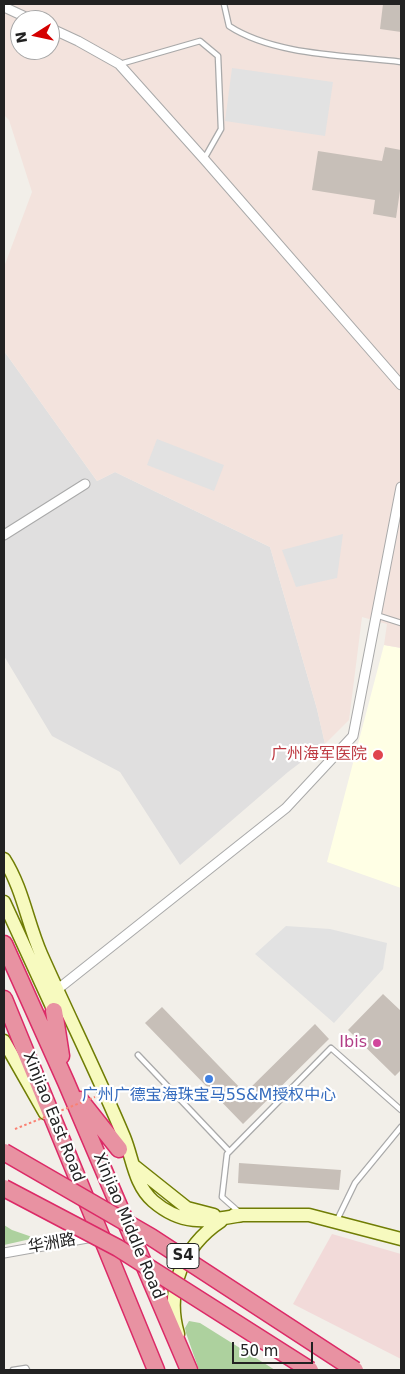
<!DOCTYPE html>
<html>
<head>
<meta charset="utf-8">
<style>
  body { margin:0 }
  #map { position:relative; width:405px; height:1374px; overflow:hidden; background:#f2efe9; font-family:"DejaVu Sans",sans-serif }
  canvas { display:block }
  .frame { position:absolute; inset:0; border:5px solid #222; pointer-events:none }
  .north { position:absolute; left:10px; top:10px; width:50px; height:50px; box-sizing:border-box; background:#fff; border:1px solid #a7a7a7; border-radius:50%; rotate:260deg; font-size:14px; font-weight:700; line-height:20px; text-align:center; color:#222 }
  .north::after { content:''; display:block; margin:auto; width:18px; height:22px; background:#d40000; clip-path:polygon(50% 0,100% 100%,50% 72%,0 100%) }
  .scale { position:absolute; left:232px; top:1342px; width:81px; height:22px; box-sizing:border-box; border:2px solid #222; border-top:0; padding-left:6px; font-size:15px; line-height:18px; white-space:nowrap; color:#222; -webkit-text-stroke:4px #fff; paint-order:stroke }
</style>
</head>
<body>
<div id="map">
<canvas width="405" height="1374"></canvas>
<div class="frame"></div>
<div class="north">N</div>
<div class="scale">50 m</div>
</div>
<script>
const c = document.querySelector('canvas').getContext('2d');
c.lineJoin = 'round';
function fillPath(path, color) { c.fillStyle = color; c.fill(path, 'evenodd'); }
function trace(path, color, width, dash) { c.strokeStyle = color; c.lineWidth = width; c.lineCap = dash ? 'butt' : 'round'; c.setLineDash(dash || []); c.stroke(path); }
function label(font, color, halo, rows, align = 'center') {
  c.font = font + ' "DejaVu Sans","Noto Sans SC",sans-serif'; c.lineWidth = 4.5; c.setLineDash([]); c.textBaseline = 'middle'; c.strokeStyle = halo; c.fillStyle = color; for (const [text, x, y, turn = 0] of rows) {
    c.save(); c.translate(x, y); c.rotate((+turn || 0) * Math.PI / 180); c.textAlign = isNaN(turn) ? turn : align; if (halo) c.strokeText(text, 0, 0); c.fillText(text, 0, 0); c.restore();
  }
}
fillPath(new Path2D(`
  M4,351L97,481L115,472L270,547L317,709L325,744L288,772L180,865L120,772L52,736L4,656Z`), '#e0dfdf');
fillPath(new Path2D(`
  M332,1234L401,1254V1359L293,1304Z`), '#f2dad9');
fillPath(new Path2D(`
  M384,645L401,648V888L327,862Z`), '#ffffe5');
fillPath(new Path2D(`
  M4,4H401V648L384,645L387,624L362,617L349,720L325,744L317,709L270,547L115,472L97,481L4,351V267L32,192L9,120L4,115ZM20,20H50V50H20Z`), '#f3e3dd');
fillPath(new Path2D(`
  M4,1225L12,1230L35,1238L4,1245Z
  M189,1321L200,1323L275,1370H199L186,1333L185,1328Z`), '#add19e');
fillPath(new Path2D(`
  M232,68L333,82L325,136L225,121Z
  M157,439L224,465L214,491L147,465Z
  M343,534L337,578L296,587L282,550Z
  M286,926L330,929L387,943L383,969L334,1023L255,954Z`), '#e2e2e2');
fillPath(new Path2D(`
  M383,4H401V32L380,29Z
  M385,147L401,150V184L396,218L373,214L375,200L312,190L318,151L382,161Z
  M383,994L401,1011V1070L395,1076L348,1030Z
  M162,1007L245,1093L315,1024L329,1039L243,1124L145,1023Z
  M239,1163L341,1170L339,1190L238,1183Z`), '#c7bfb8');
const lane = new Path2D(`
  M224,4L229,26C275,56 347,55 401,62
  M120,64L200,41L218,56L221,129L204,159
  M376,615L401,623
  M138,1055L229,1151
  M239,1212L222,1197L227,1154L331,1048L401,1110
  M337,1220L355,1183L401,1127
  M13,1370L26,1368L27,1370`);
const street = new Path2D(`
  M4,7L32,20
  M50,28L78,41L119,64L204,159L401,385
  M4,535L85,484
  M58,989L286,808L353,736L401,487
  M4,1253L93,1237`);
const secondary = new Path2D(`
  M4,859C23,889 27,922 41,954C68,1015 98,1075 124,1137C133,1159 134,1184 153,1201C183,1227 207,1221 242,1215
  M4,902L54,1011
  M4,1041L45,1113
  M133,1165L187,1208L214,1215
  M234,1215H309L401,1239
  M178,1334C165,1290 183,1246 221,1221`);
const highway = new Path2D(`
  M4,944L66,1082L189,1370
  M4,999L156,1370
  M54,1011L61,1056
  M80,1100L119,1149`);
trace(lane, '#a9a9a9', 7);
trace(street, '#a9a9a9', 11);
trace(secondary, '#707d05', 15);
trace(highway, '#dc2a67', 19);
trace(lane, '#fff', 4.5);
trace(street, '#fff', 9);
trace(secondary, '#f7fabf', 12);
trace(highway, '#e892a2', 16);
const highwayBridge = new Path2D(`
  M4,1152L151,1237L355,1370
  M4,1188L118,1248L310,1370`);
trace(highwayBridge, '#dc2a67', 19, []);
trace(new Path2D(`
  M15,1129L95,1097`), '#fa8072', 2, [2.5, 2.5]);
trace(highwayBridge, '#e892a2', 16);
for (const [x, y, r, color] of [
  [378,755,6,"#e0444e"],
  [377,1043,5,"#d1479c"],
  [209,1079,5,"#3f7fe0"]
]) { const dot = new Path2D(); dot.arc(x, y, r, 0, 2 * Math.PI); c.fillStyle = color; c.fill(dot); trace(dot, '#fff', 2); }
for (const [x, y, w] of [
  [183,1256,32]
]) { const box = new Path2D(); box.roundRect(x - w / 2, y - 12.5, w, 25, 4); c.fillStyle = '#fff'; c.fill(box); trace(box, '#222', 1); }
label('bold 15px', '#222', null, [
  ["S4",183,1256]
]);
label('16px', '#be3a42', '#fff', [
  ["广州海军医院",367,755]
], 'right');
label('16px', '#b23c85', '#fff', [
  ["Ibis",367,1043]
], 'right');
label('16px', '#366cbe', '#fff', [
  ["广州广德宝海珠宝马5S&M授权中心",209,1096]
]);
label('16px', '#222', '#fff', [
  ["Xinjiao East Road",53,1117,68],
  ["Xinjiao Middle Road",128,1226,67],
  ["华洲路",52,1244,-10]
]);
</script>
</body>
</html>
